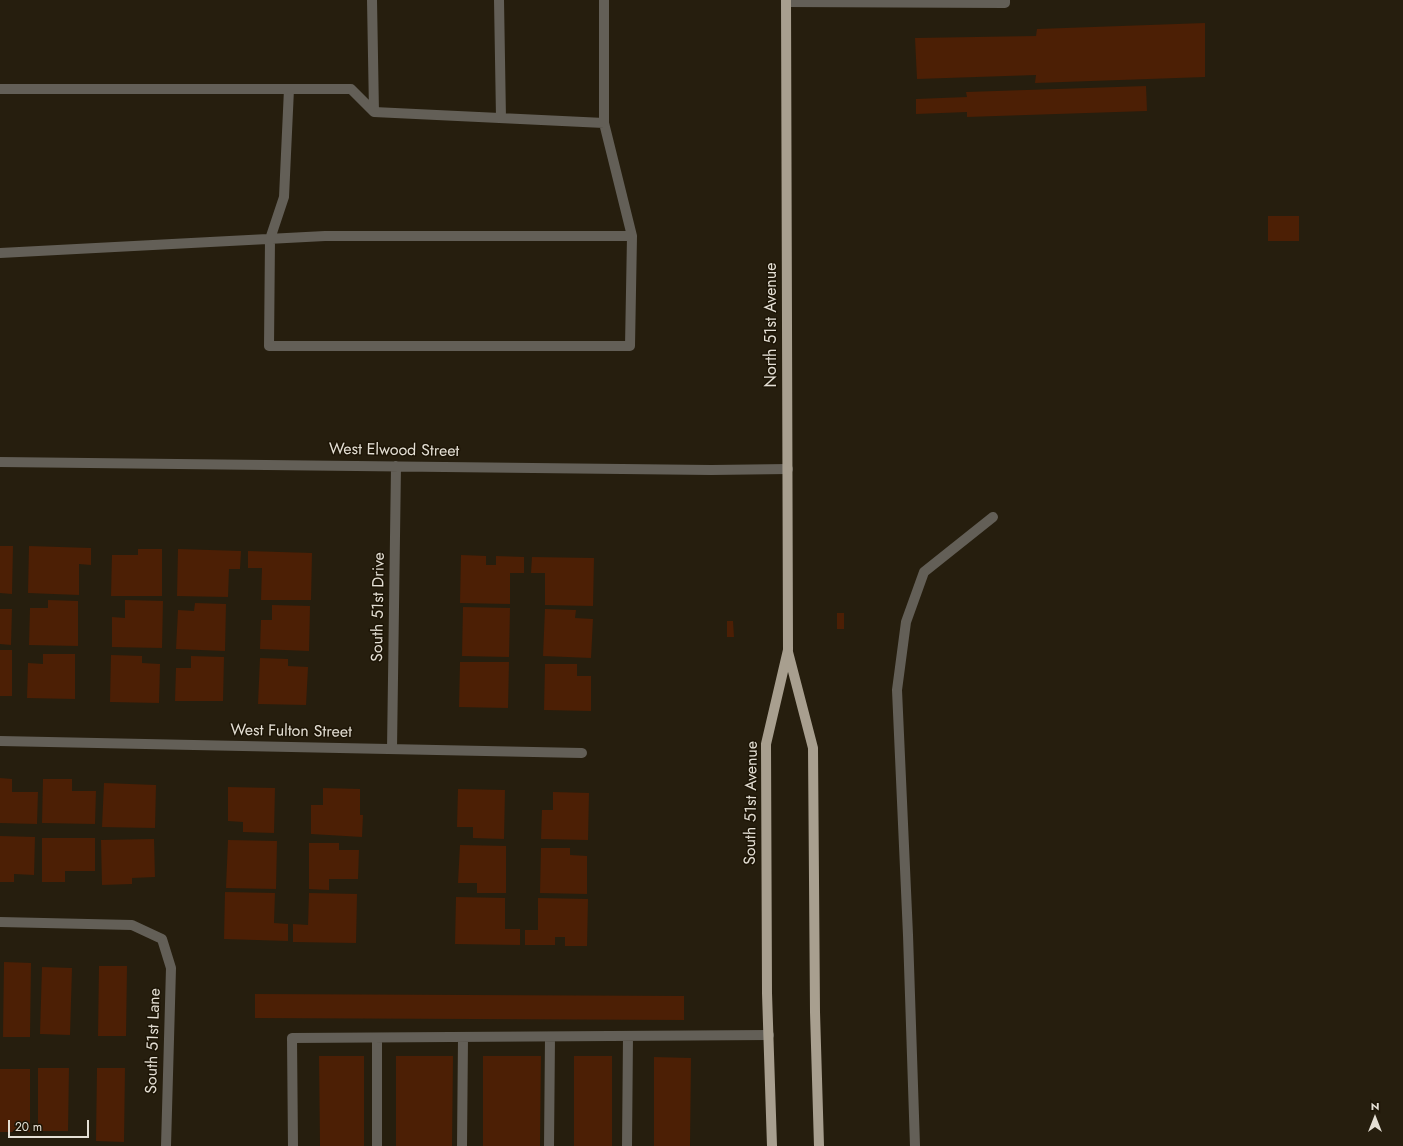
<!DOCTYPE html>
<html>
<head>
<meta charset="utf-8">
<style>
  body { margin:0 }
  #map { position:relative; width:1403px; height:1146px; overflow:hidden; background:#261e0e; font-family:Jost,sans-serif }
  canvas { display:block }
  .north { position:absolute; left:1355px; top:1098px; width:40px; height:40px; -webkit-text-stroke:3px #1d1506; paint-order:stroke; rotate:0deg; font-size:11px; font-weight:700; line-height:16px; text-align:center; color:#e4dfd4 }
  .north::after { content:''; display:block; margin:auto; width:14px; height:18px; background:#e4dfd4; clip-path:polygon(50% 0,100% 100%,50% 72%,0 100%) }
  .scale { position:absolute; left:8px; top:1120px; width:81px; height:18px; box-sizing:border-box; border:2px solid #e4dfd4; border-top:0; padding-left:5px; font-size:12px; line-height:14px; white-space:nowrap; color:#e4dfd4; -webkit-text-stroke:3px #1d1506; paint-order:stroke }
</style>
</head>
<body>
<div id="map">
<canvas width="1403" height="1146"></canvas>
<div class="north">N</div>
<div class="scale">20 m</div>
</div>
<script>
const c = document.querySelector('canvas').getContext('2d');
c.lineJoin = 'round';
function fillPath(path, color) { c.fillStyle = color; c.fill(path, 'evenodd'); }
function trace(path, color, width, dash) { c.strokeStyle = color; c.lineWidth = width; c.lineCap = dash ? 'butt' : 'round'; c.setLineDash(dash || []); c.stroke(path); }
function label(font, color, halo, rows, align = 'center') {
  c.font = font + ' Jost,sans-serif'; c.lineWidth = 3; c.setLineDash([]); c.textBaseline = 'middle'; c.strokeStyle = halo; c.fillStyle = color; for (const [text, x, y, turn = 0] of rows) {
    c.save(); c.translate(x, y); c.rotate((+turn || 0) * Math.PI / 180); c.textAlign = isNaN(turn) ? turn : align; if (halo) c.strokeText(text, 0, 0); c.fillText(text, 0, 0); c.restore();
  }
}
fillPath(new Path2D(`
  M1205,23V77L1035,83L1036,75L917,79L915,38L1036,36L1037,29Z
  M1146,86L1147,111L967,117V112L916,114V99L967,97L966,92Z
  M1268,216H1299V241H1268Z
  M0,546H13L12,594L0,593Z
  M29,546L91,548V565L79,564V595L28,593Z
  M138,549H162V596H111L112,555H138Z
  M178,549L241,551L240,569H229L228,597L177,596Z
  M248,551L312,553L311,600H261L262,568H248Z
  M461,555L486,556V565H496V556L524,557V573H510V604L460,603Z
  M532,557L594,558L593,606L545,605V573H531Z
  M48,600L78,601V646L29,645L30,608H48Z
  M125,600L163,601L162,648L112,647V617L125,618Z
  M195,603L226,604L225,651L176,649L178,610L194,611Z
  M272,605L310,606L309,651L260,649L261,620H272Z
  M463,607L510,608L509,657L462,656Z
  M0,609H12L11,645L0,644Z
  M545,609L576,610L575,618L593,619L591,658L543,656Z
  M837,613H844V629H837Z
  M727,621H733L734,637H727Z
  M0,650H12V696H0Z
  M43,654H75V699L27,698L28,663L43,664Z
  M111,655L142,656V663L160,664L159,703L110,702Z
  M191,656L224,657L223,701H175L176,668H191Z
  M260,658L288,659V666L308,667L306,705L258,704Z
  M460,662H509L508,708L459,707Z
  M545,664H577V676H591V711L544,710Z
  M0,778L12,779V792H38L37,824L0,823Z
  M43,779H72V791H96L95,824L42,823Z
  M104,783L156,785L155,828L102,827Z
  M228,787L275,788L274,833L243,832V822L228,821Z
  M323,788L360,789V815H363L362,837L311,834V805H323Z
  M458,789L505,790L504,839L473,838V827H457Z
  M553,792L589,793L588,840L541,839L542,810H553Z
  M0,836L35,837L34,875L14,874V882H0Z
  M42,838H95V871H65V882H42Z
  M154,839L155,877L132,878V884L102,885L101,840Z
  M228,840L277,841L276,889L226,888Z
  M309,843H339V850H359L358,879H329V890L309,889Z
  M460,845L506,846V893H477V883H458Z
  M541,848H570V855L587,856V894L540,893Z
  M225,892L275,893L274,923L288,924V941L224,939Z
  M309,893L357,894L356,943L293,942V924L308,925Z
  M456,897L505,898V929H520V945L455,944Z
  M538,898L588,899L587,946H565V937H555V945H525V930H538Z
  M4,962L31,963L30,1037H3Z
  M99,966H127L126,1036H98Z
  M42,967L72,968L70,1035L40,1034Z
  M255,994L684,996V1020L255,1018Z
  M319,1056H364V1146H320Z
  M396,1056H453L452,1146H396Z
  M483,1056H541L540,1146H483Z
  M574,1056H612V1146H574Z
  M654,1057L691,1058L690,1146H654Z
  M38,1068H69L68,1131H38Z
  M97,1068H125L124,1142L96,1141Z
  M0,1069H30V1132H0Z`), '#4c1f05');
trace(new Path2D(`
  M372,0L374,112
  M499,0L501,118
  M786,2L1005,3V0
  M0,89H351L374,112L604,123V0
  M289,89L284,197L270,239L269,346H630L632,236
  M0,253L325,236H632L604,123
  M293,1146L292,1038L769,1035
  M377,1146V1038
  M462,1146L463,1038
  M549,1146L550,1037
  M627,1146L628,1036
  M915,1146L908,935L897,690L906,622L924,572L993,517`), '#635f57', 10);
trace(new Path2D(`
  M0,462L711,470L788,469
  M0,741L582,753
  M392,749L396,466
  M0,922L132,925L162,939L171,968L166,1146`), '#635f57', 10);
trace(new Path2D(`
  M788,652L813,748L815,1012L819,1146
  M772,1146L767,993L766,744L788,650L786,0`), '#a89f8f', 10);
label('16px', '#e4dfd4', '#1d1506', [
  ["North 51st Avenue",772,325,-90],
  ["West Elwood Street",394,451,1],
  ["South 51st Drive",379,607,-89],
  ["West Fulton Street",291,732,1],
  ["South 51st Avenue",752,803,-89],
  ["South 51st Lane",154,1041,-88]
]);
</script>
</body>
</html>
